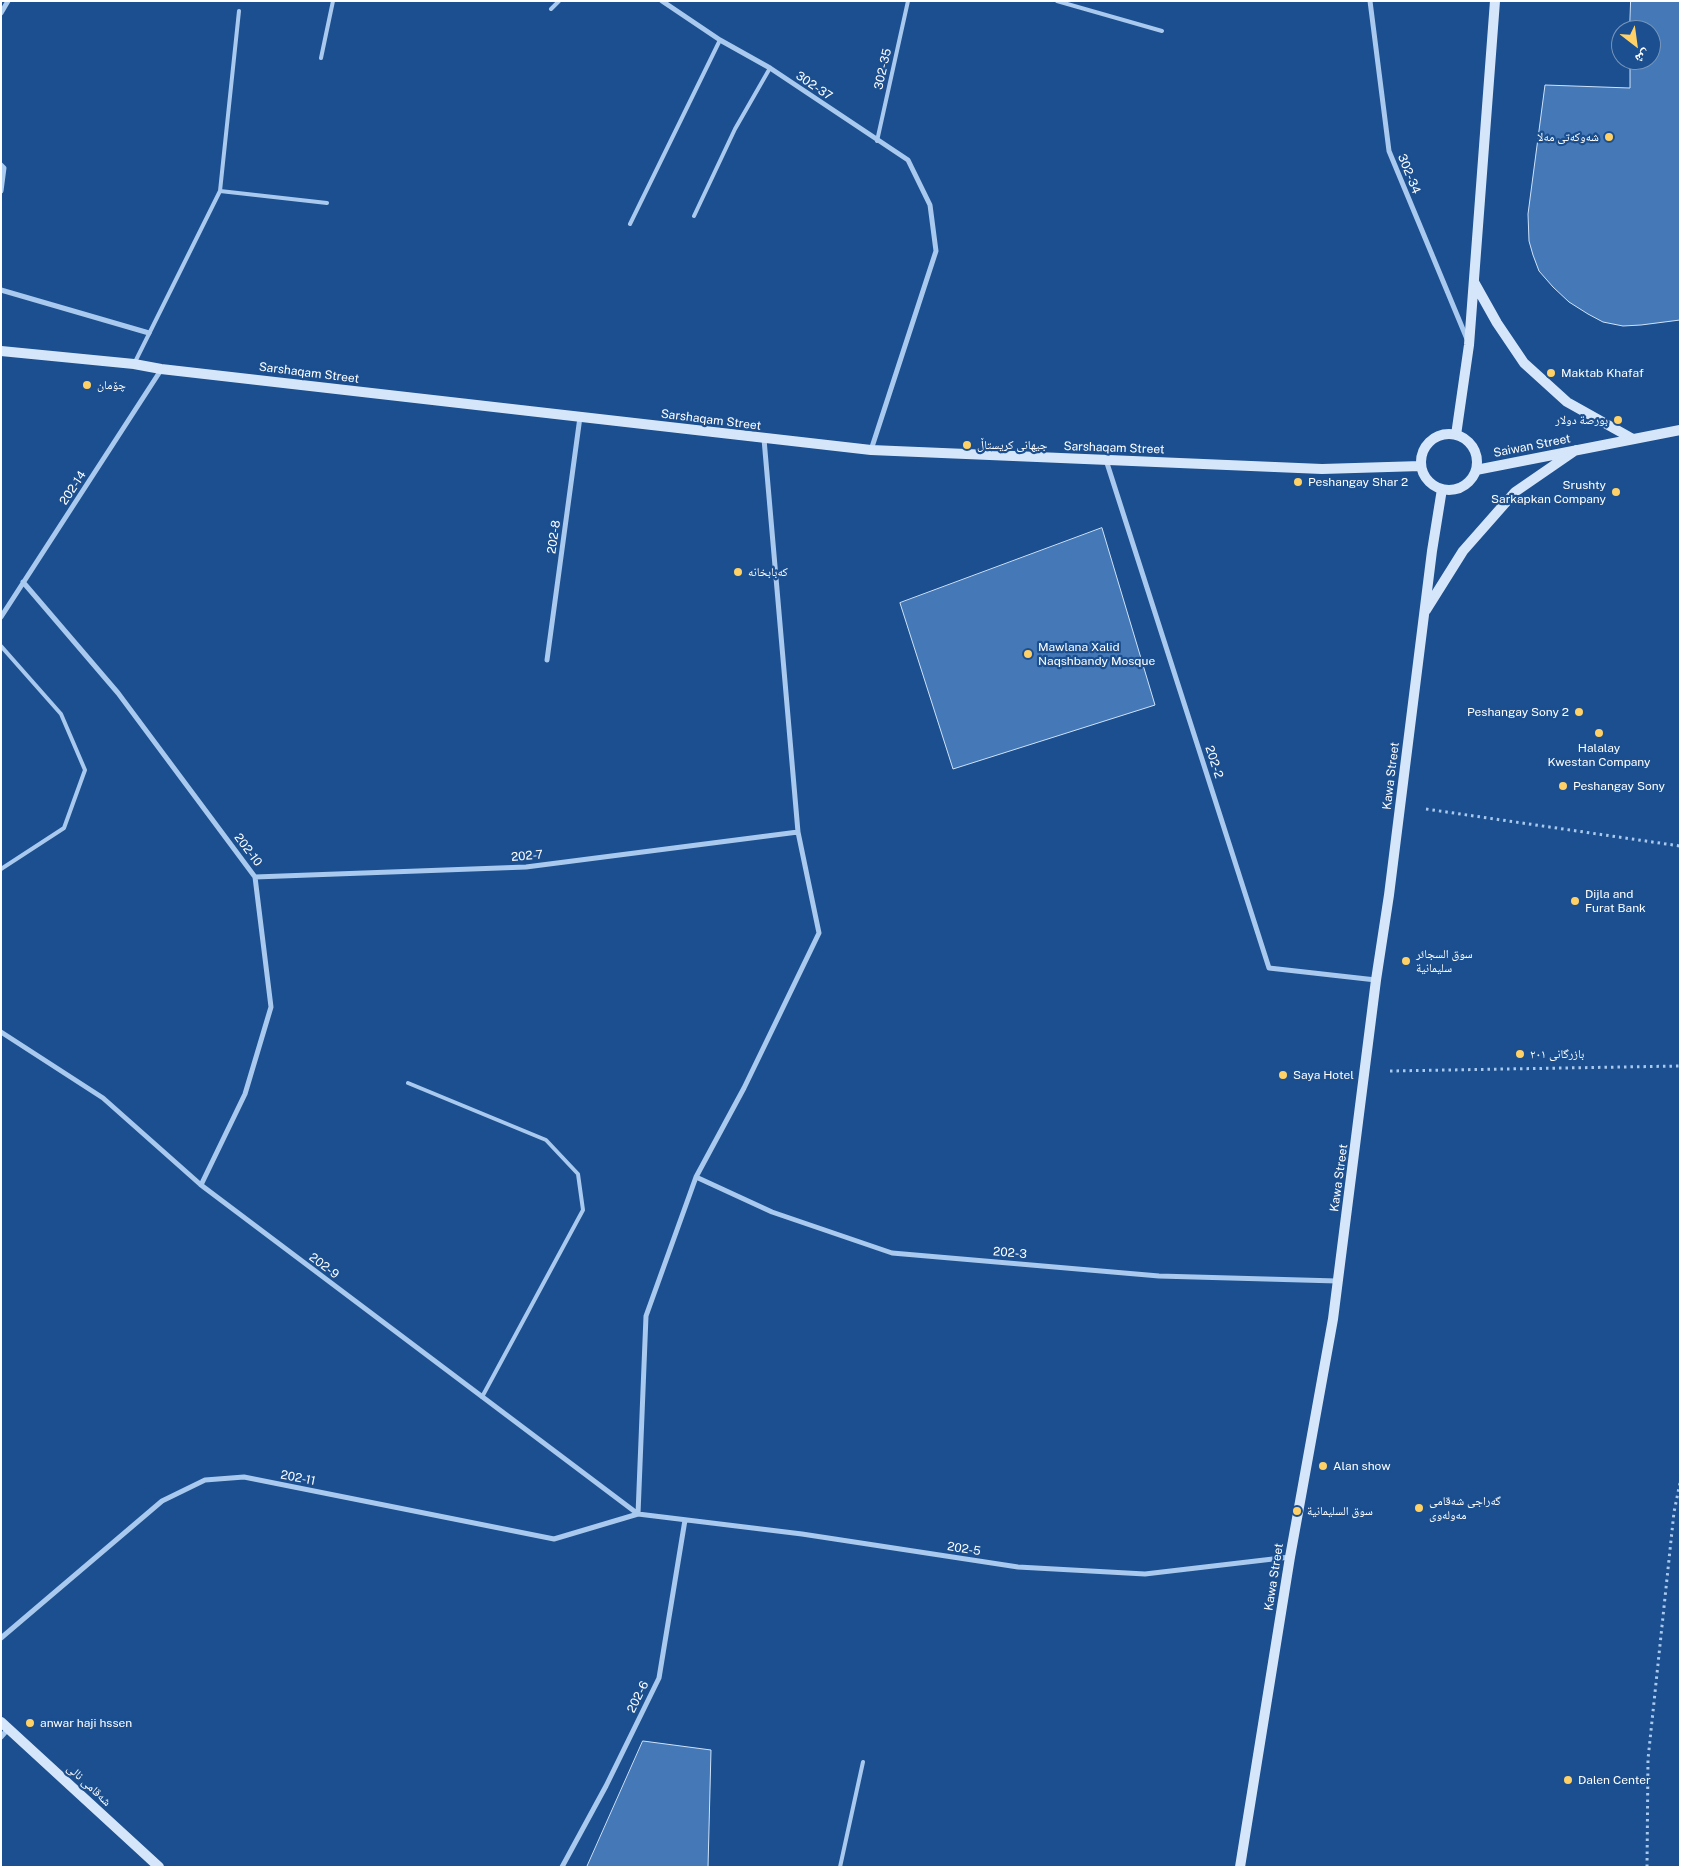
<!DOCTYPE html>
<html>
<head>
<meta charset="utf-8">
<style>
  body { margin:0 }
  #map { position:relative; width:1681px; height:1868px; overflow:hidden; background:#1b4f8f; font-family:"Public Sans","Noto Naskh Arabic",sans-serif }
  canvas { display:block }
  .frame { position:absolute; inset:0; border:2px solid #fff; pointer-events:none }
  .north { position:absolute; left:1611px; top:20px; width:50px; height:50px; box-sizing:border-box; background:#1b4f8f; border:1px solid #7695bc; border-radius:50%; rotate:150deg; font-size:14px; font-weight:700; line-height:20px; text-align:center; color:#fff }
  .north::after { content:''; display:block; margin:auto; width:18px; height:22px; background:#ffd166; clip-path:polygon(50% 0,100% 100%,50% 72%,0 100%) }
</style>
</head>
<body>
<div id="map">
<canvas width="1681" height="1868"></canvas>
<div class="frame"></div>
<div class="north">ش</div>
</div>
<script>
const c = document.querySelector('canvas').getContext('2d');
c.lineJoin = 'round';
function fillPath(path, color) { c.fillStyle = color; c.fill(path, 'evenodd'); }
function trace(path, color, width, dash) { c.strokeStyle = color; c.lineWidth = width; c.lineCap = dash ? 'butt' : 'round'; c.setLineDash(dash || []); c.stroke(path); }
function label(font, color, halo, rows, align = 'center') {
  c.font = font + ' "Public Sans","Noto Naskh Arabic",sans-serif'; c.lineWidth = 4.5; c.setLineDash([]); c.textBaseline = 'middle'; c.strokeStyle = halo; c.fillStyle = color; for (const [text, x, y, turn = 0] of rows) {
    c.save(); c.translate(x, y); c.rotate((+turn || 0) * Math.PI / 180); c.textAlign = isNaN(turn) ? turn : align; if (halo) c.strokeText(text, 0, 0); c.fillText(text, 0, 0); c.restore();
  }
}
const building = new Path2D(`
  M1631,1H1680V320L1641,325L1623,326L1603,322L1588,314L1569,302L1553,287L1539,271L1533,255L1529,241L1528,214L1545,85L1630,88V60H1651V30H1630Z
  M1102,528L1155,705L953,769L900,603Z
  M643,1741L711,1750L708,1867H587Z`);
fillPath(building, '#4478b7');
trace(building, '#cfe3fa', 1);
trace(new Path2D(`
  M1426,809L1680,846
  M1390,1071L1680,1066
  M1647,1867L1648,1759L1674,1512L1680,1483`), '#a9c9ee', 3, [2.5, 4]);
trace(new Path2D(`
  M1057,1L1162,31
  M551,9L559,1
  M321,58L333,1
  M877,141L908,1
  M220,191L327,203
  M694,216L735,129L770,68
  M630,224L720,40
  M135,362L220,191L239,11
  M1,646L61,714L85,770L64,828L1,869
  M408,1083L546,1140L578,1174L583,1210L482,1397
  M840,1867L863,1762`), '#a9c9ee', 4);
trace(new Path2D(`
  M662,1L720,40L770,68L908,160L930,205L936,251L871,450
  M1370,1L1389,151L1467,339
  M1,13L8,1
  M1,165L4,168L1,191
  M1,290L149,333
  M1106,460L1269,968L1376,980
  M23,582L118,693L255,877L271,1007L245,1094L201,1185
  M1,617L161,370
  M547,660L580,417
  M255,877L526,867L798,832
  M1,1032L103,1098L201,1185L638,1514
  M696,1177L772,1212L892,1253L1159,1276L1337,1281
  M638,1514L646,1316L696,1177L744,1088L819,933L798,832L764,439
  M1,1638L162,1501L205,1480L244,1477L554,1539L638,1514L802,1534L1018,1567L1145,1574L1290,1557
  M1,1737L8,1729
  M562,1867L606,1786L659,1678L685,1520`), '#a9c9ee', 5);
trace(new Path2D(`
  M1474,282L1497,323L1524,363L1567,402L1633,439
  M1,351L134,364L161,369L871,450L1322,469L1421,466
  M1421 462a28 28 0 1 1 56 0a28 28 0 1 1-56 0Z
  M1456,435L1469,345L1495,1
  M1476,470L1680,430
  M1426,610L1463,551L1515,492L1576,450
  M1,1722L159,1867
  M1240,1867L1290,1557L1333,1319L1376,980L1389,895L1432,551L1442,489`), '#d6e6fa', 10);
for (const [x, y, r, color] of [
  [1609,137,5,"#ffd166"],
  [1551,373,5,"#ffd166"],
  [87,385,5,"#ffd166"],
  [1618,420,5,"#ffd166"],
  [967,445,5,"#ffd166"],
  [1298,482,5,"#ffd166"],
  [1616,492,5,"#ffd166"],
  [738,572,5,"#ffd166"],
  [1028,654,5,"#ffd166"],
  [1579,712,5,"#ffd166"],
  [1599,733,5,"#ffd166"],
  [1563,786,5,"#ffd166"],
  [1575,901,5,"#ffd166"],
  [1406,961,5,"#ffd166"],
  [1520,1054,5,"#ffd166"],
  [1283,1075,5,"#ffd166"],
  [1323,1466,5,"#ffd166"],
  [1419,1508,5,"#ffd166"],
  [1297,1511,5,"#ffd166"],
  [30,1723,5,"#ffd166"],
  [1568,1780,5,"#ffd166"]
]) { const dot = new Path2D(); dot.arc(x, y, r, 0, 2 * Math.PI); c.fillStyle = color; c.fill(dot); trace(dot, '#1b4f8f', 2); }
label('12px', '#fff', '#1b4f8f', [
  ["302-35",883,69,-77],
  ["302-37",814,86,34],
  ["302-34",1409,174,68],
  ["Sarshaqam Street",309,373,7],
  ["Sarshaqam Street",711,420,7],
  ["Saiwan Street",1532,446,-11],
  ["Sarshaqam Street",1114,448,2],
  ["202-14",73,488,-57],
  ["202-8",554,537,-82],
  ["202-2",1214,762,72],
  ["Kawa Street",1391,776,-83],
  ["202-10",248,850,53],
  ["202-7",527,856,-5],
  ["Kawa Street",1339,1178,-82],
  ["202-3",1010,1253,5],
  ["202-9",324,1266,37],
  ["202-11",298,1478,11],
  ["202-5",964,1549,9],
  ["Kawa Street",1274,1577,-81],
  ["202-6",638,1697,-64],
  ["شەقامی نالی",89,1785,43]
]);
label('12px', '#fff', '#1b4f8f', [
  ["شەوکەتی مەلا",1599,137,"right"],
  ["Maktab Khafaf",1561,373],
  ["چۆمان",97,385],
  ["بورصة دولار",1608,420,"right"],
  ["جیهانی کریستاڵ",977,445],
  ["Peshangay Shar 2",1308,482],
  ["Srushty",1606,485,"right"],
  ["Sarkapkan Company",1606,499,"right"],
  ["کەبابخانە",748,572],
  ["Mawlana Xalid",1038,647],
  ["Naqshbandy Mosque",1038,661],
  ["Peshangay Sony 2",1569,712,"right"],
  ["Halalay",1599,748,"center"],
  ["Kwestan Company",1599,762,"center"],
  ["Peshangay Sony",1573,786],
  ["Dijla and",1585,894],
  ["Furat Bank",1585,908],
  ["سوق السجائر",1416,954],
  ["سليمانية",1416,968],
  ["بازرگانی ٢٠١",1530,1054],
  ["Saya Hotel",1293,1075],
  ["Alan show",1333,1466],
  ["گەراجی شەقامی",1429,1501],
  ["مەولەوی",1429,1515],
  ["سوق السليمانية",1307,1511],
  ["anwar haji hssen",40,1723],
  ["Dalen Center",1578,1780]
], 'left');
</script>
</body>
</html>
